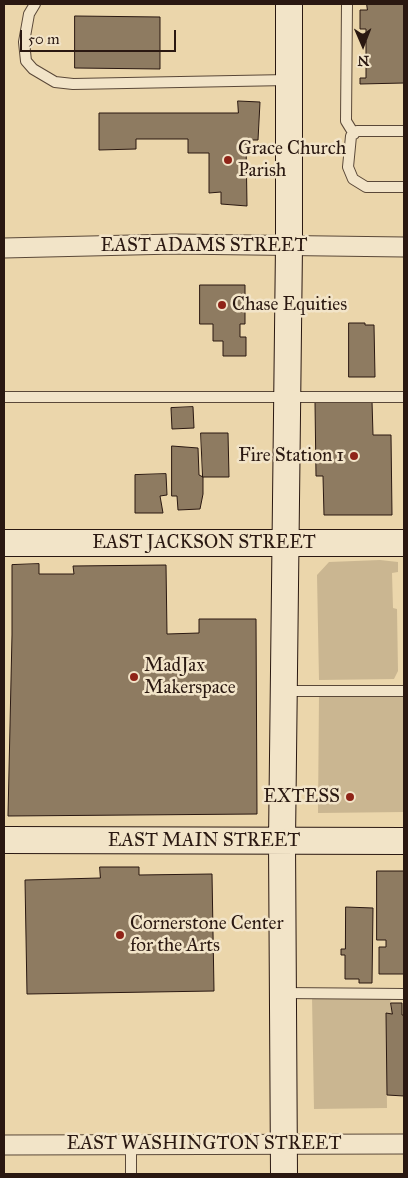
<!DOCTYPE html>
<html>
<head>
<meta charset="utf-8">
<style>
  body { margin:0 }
  #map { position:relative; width:408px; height:1178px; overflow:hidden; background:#ebd6ab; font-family:"IM FELL Great Primer",serif }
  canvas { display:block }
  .frame { position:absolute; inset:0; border:5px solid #2a1811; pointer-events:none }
  .north { position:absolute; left:338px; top:20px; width:50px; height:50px; -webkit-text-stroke:4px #f2e4c8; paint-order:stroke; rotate:179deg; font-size:14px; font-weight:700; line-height:20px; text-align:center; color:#2a1811 }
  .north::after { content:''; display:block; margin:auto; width:18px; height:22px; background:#2a1811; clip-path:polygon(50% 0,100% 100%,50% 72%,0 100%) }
  .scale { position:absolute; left:20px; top:30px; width:156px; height:22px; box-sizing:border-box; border:2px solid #2a1811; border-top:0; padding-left:6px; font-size:15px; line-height:18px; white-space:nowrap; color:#2a1811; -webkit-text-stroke:4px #f2e4c8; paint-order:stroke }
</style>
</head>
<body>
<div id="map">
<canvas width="408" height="1178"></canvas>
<div class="frame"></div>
<div class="north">N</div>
<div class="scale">50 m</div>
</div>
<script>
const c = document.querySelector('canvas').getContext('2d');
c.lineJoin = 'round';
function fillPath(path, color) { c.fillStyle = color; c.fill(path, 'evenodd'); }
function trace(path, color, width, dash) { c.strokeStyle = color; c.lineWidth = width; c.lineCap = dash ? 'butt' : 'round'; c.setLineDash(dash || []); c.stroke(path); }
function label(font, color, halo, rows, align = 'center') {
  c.font = font + ' "IM FELL Great Primer",serif'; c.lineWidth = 5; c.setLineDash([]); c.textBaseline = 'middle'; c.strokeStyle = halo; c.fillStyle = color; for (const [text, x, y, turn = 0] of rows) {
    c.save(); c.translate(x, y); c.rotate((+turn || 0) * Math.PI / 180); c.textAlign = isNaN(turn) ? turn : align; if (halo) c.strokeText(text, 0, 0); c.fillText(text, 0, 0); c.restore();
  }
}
fillPath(new Path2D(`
  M380,560L398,562V572L392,573L393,608L397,609L398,671L394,679L319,680L317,575L329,562Z
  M319,696H404V812L318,813Z
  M312,997H390L392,1014H386L387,1108L314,1109Z`), '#cab691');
const building = new Path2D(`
  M367,4H404V83L360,84V78H366V41H361V34H366V29H360V10H367Z
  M75,16L160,17V69L75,68Z
  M238,101L260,102L258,140H246L247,206L221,204V192L209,193V153H188V139H136V149L99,150V113H238Z
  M200,285H245V324H240V337H246V356H223V341H213V324H200Z
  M349,323H365V325H374L375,377H349Z
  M372,401L373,435H391L392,515H324L323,476H316L315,402Z
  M193,407L194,428L172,429L171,408Z
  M201,433H228L229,477H203Z
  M172,446L198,448L199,475L203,477V494L200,509L178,510L177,496H172Z
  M166,474L167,495L160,496L163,513H135V475Z
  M39,564V574H74L73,566L166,565L167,634L199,633V619H256L257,814L8,816L12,635V565Z
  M100,867H139V875L212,874L214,991L27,994L25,880L100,878Z
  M377,871H404V974H379V947H386V940H377Z
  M346,907L373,908L372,983H359V979H345V955H341V949H345Z
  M391,1003H402V1015H404V1096L387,1095L386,1013L392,1014Z`);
fillPath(building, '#8e7b61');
trace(building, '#2a1811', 1);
const lane = new Path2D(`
  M35,4L29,14L24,42L26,61L33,69L55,82L73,84L288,80
  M347,4L346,121L354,134
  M404,131H357L351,136L348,167L353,179L366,187H404
  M4,397H404
  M285,691H404
  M283,993L404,994
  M131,1174V1145`);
const street = new Path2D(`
  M4,248L175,244L404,247
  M4,1145L404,1144`);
const secondary = new Path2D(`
  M4,543H404
  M4,840L404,841
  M284,1174L282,841L289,245V4`);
trace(lane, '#5a4838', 12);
trace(street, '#5a4838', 21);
trace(secondary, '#2a1811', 28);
trace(lane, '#f2e4c8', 10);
trace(street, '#f2e4c8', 19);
trace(secondary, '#f2e4c8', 26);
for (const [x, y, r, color] of [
  [228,160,5,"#8f2418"],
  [222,305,5,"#8f2418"],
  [354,456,5,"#8f2418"],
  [134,677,5,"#8f2418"],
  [350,797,5,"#8f2418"],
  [120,935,5,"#8f2418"]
]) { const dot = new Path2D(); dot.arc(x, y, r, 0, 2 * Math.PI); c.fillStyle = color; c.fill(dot); trace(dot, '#f2e4c8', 2); }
label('19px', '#2a1811', '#f2e4c8', [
  ["Grace Church",238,149],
  ["Parish",238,171],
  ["Chase Equities",232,305],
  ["Fire Station 1",344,456,"right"],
  ["MadJax",144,666],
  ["Makerspace",144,688],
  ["EXTESS",340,797,"right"],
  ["Cornerstone Center",130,924],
  ["for the Arts",130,946]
], 'left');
label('19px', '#2a1811', '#f2e4c8', [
  ["EAST ADAMS STREET",204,246],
  ["EAST JACKSON STREET",204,543],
  ["EAST MAIN STREET",204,841],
  ["EAST WASHINGTON STREET",204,1144]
]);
</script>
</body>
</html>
